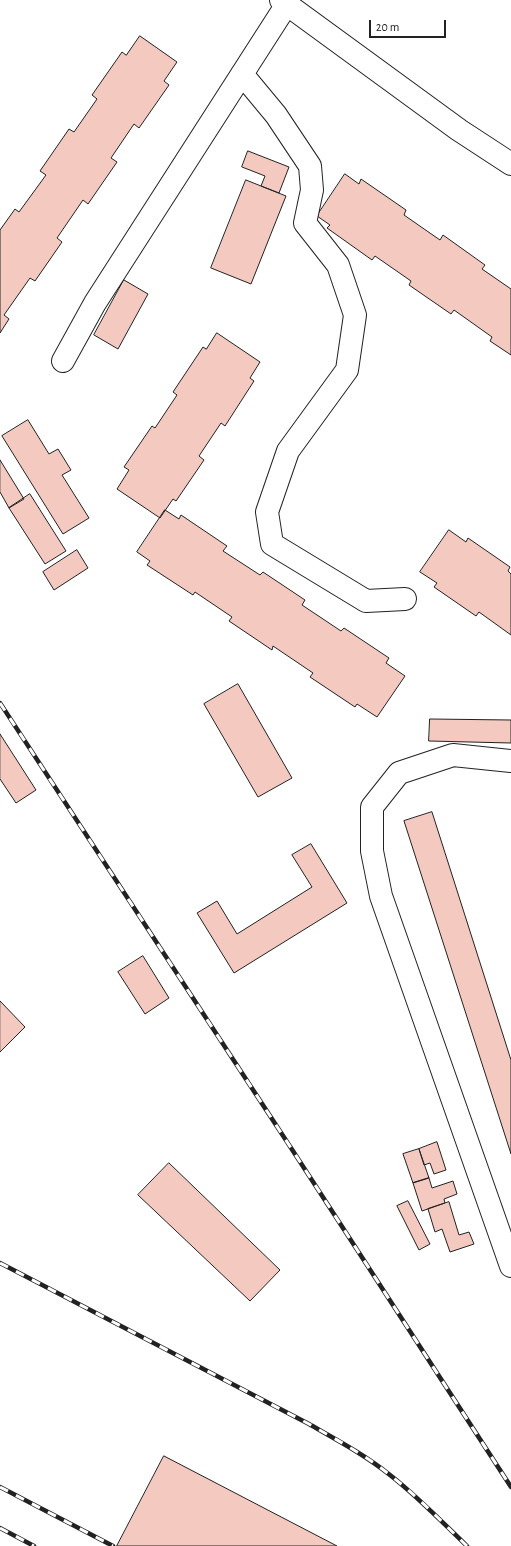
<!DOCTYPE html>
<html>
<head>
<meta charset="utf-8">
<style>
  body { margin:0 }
  #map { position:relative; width:511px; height:1546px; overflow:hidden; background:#fff; font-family:"Alegreya Sans",sans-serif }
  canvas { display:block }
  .scale { position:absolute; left:369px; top:20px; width:77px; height:18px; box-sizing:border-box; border:2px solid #222; border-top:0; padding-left:5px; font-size:12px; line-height:14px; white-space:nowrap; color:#222; -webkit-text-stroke:3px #fff; paint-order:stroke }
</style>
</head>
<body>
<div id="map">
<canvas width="511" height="1546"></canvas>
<div class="scale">20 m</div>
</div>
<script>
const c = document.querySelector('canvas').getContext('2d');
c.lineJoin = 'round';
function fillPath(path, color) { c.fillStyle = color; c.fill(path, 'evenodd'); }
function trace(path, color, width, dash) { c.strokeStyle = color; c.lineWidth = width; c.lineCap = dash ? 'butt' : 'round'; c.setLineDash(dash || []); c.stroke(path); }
const building = new Path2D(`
  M140,36L177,62L164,81L169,85L139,128L134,124L111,158L117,162L88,204L83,200L57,238L62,242L35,281L30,278L4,315L9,319L0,333V230L15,209L19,212L46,175L40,171L69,129L74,132L97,99L92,95L122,52L126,55Z
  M248,151L289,167L279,193L261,186L265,176L242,167Z
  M345,174L359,184L361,179L406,210L404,215L440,240L443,235L485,265L482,269L511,289V355L490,341L492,337L454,310L451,314L409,285L411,281L375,256L372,260L327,228L330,225L317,216Z
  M246,180L286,196L251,284L211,268Z
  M124,280L148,294L118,349L94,335Z
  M217,333L260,362L250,378L254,381L225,426L221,423L199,456L204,460L176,501L173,499L160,518L117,489L129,470L124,467L152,426L155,428L177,395L173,392L203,347L206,349Z
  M28,420L49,454L58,449L71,470L62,475L89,518L63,534L2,436Z
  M0,460L24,499L9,508L0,492Z
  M30,494L66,551L45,564L9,508Z
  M165,510L179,519L181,515L227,546L223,551L260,575L263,572L305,600L302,605L341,631L344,628L389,658L386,663L405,676L377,717L357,704L355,707L310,677L313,673L273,646L272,650L229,621L232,617L195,592L193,595L147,565L150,561L137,552Z
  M449,530L466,542L468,538L510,567L508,571L511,574V635L479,612L476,616L434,587L437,583L420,572Z
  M77,550L88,568L54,590L43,572Z
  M238,684L292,778L258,797L204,704Z
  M430,719L511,720V743L429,741Z
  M0,734L36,790L16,803L0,779Z
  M432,812L511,1060V1154L404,821Z
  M311,844L347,903L234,973L197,913L217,901L237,934L312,887L292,855Z
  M143,956L169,998L145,1014L118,972Z
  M0,1001L25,1027L0,1052Z
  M437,1142L446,1170L434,1174L430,1163L424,1165L419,1149Z
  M419,1149L429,1178L413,1183L403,1154Z
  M169,1163L280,1270L250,1301L138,1195Z
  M429,1178L432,1188L453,1181L457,1194L444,1199L445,1203L422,1211L413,1183Z
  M408,1201L430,1244L419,1250L397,1206Z
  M449,1202L459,1235L469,1232L474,1244L450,1252L442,1229L435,1232L428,1209Z
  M164,1456L337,1546H117Z`);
fillPath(building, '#f3c9c0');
trace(building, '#222', 1);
const minor = new Path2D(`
  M281,0L459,130L511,164
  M242,74L276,115L310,166L312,190L305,223L338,265L355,315L347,370L288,451L267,512L272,544L366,601L405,599
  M63,361L95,303L287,4
  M511,761L453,755L399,773L372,807V851L381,896L511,1266`);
trace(minor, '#222', 24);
trace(minor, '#fff', 22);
const rail = new Path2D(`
  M0,703L293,1151L511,1487
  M0,1263L309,1424C337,1440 365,1455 390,1475C417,1496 442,1522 467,1546
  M0,1487L113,1546
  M0,1528L34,1546`);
trace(rail, '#222', 4.5);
trace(rail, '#fff', 3, [9]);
</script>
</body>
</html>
